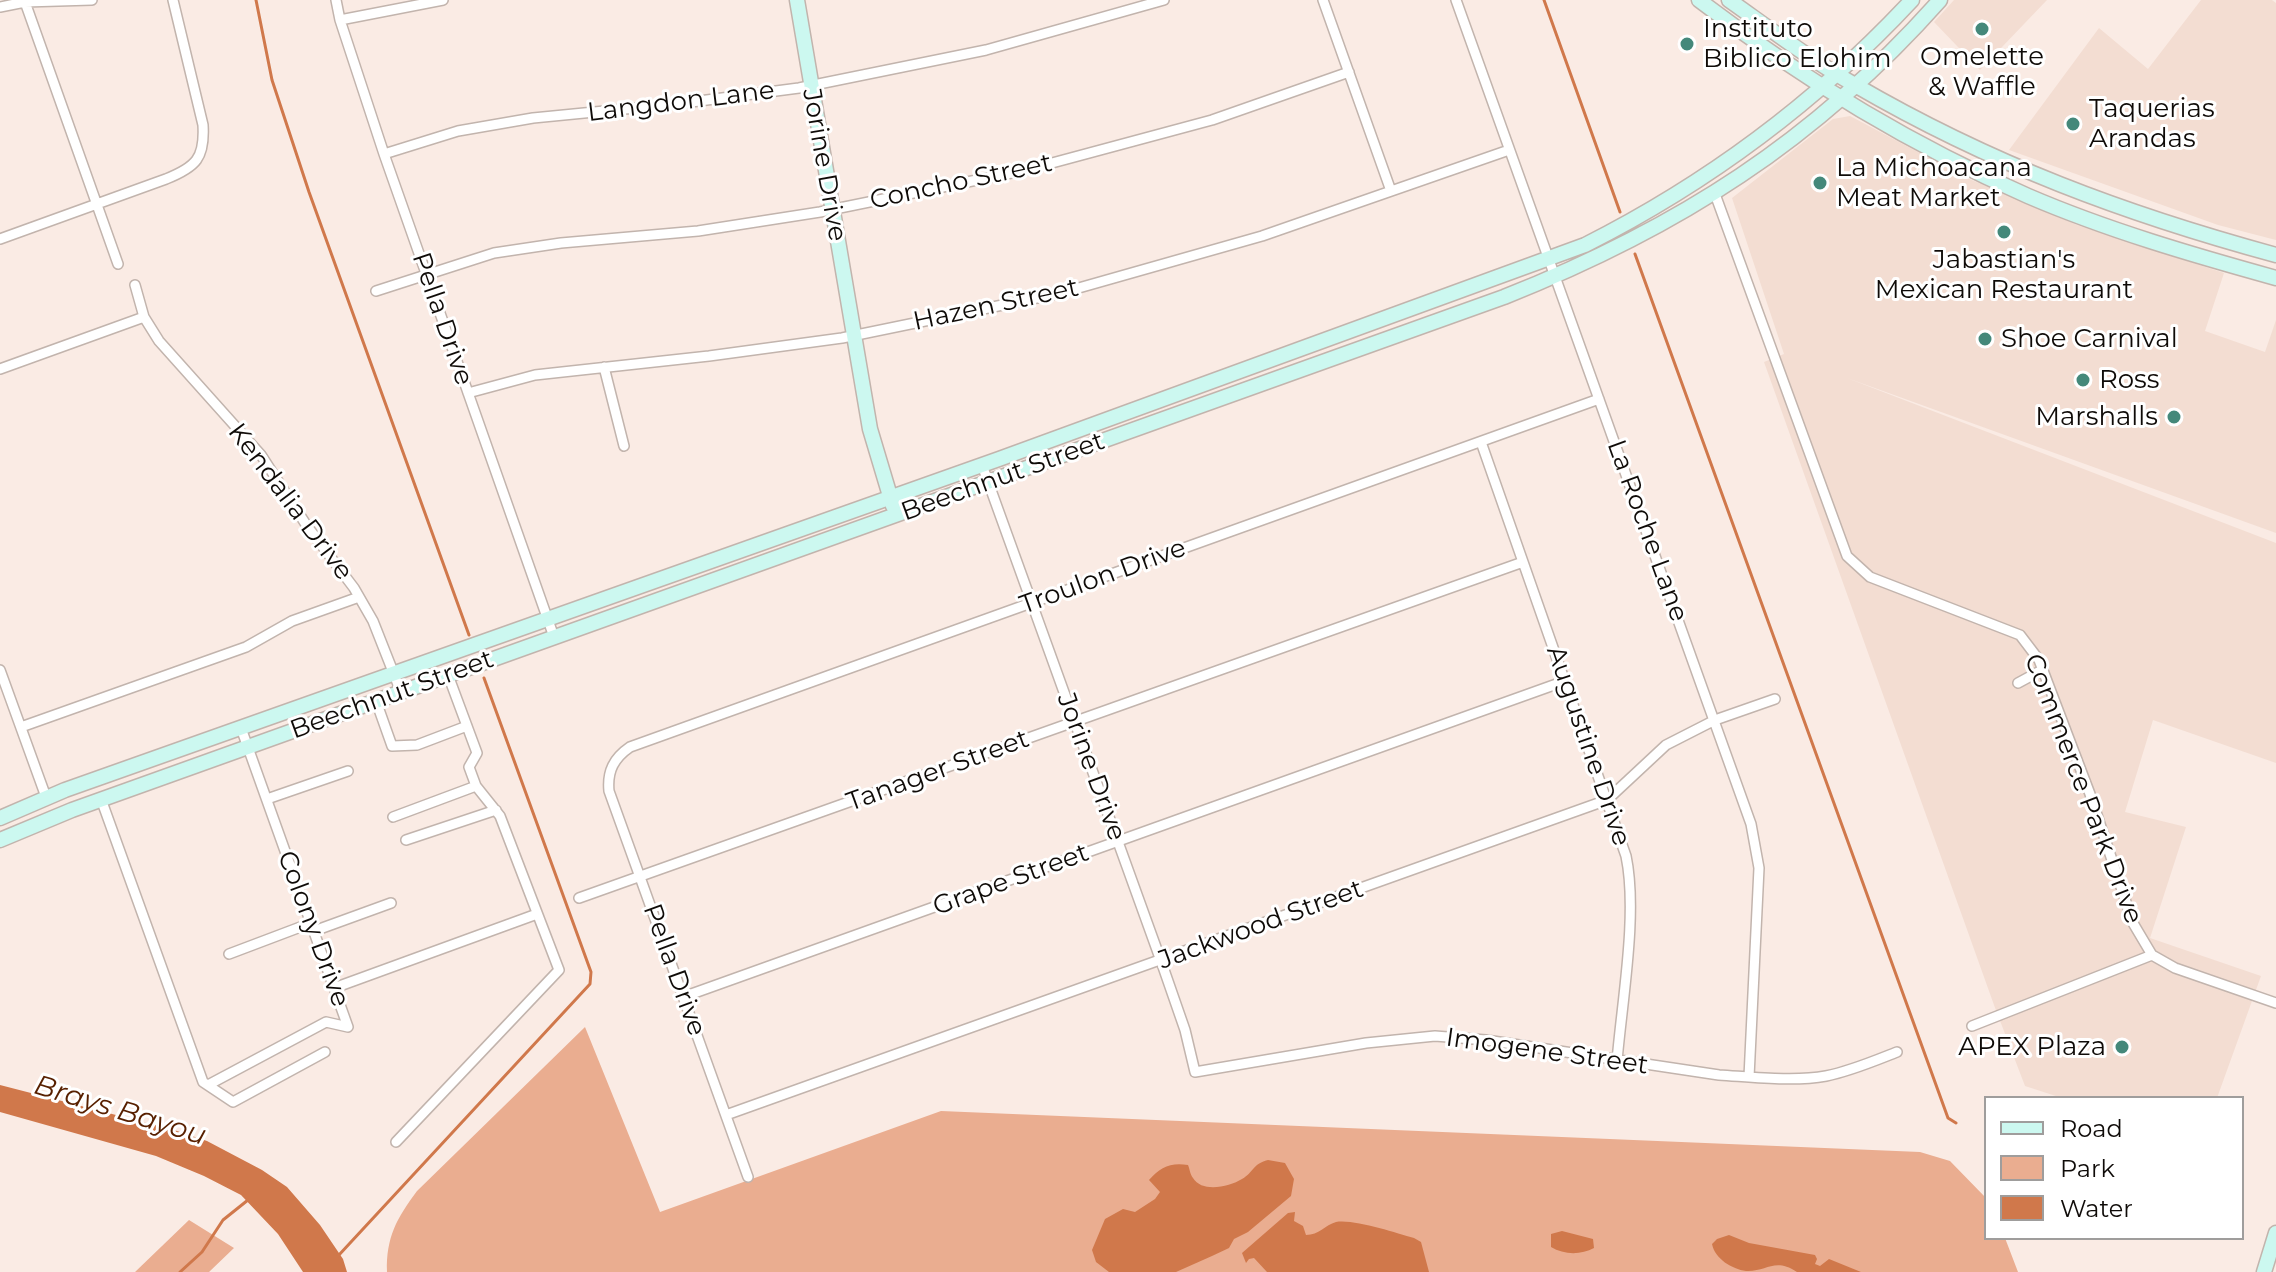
<!DOCTYPE html>
<html>
<head>
<meta charset="utf-8">
<style>
  body { margin:0 }
  #map { position:relative; width:2276px; height:1272px; overflow:hidden; background:#faebe4; font-family:Montserrat,sans-serif }
  canvas { display:block }
  .legend { position:absolute; left:1984px; top:1096px; width:260px; height:144px; box-sizing:border-box; background:#fff; border:2px solid #9f9d9c; margin:0; padding:10px 14px; list-style:none; font-size:24px; color:#0f0b08 }
  .legend li { display:flex; align-items:center; gap:16px; height:40px }
  .legend b { width:40px; border:2px solid #9f9d9c }
</style>
</head>
<body>
<div id="map">
<canvas width="2276" height="1272"></canvas>
<ul class="legend">
<li><b style="height:10px;background:#ccf8f0"></b>Road</li>
<li><b style="height:22px;background:#eaad90"></b>Park</li>
<li><b style="height:22px;background:#d0784b"></b>Water</li>
</ul>
</div>
<script>
const c = document.querySelector('canvas').getContext('2d');
c.lineJoin = 'round';
function fillPath(path, color) { c.fillStyle = color; c.fill(path, 'evenodd'); }
function trace(path, color, width, dash) { c.strokeStyle = color; c.lineWidth = width; c.lineCap = dash ? 'butt' : 'round'; c.setLineDash(dash || []); c.stroke(path); }
function label(font, color, halo, rows, align = 'center') {
  c.font = font + ' Montserrat,sans-serif'; c.lineWidth = 6; c.setLineDash([]); c.textBaseline = 'middle'; c.strokeStyle = halo; c.fillStyle = color; for (const [text, x, y, turn = 0] of rows) {
    c.save(); c.translate(x, y); c.rotate((+turn || 0) * Math.PI / 180); c.textAlign = isNaN(turn) ? turn : align; if (halo) c.strokeText(text, 0, 0); c.fillText(text, 0, 0); c.restore();
  }
}
fillPath(new Path2D(`
  M1954,0H2047L1980,70L1934,22Z
  M2201,0H2272L2276,3V240L2218,225L2009,150L2099,28L2148,69Z
  M1850,116L1967,178L2077,225L2224,273L2205,331L2265,352L2276,320V533L1847,378L2276,543V763L2153,720L2125,812L2186,827L2150,938L2261,976L2217,1098H2062L2025,1086L1994,1005L1764,362L1784,354L1732,198L1833,119Z`), '#f3ddd2');
fillPath(new Path2D(`
  M585,1027L660,1212L941,1111L1920,1152L1950,1161L1986,1198V1238H2005L2018,1272H387C386,1237 397,1218 417,1191Z
  M189,1220L234,1248L209,1272H135Z`), '#eaad90');
fillPath(new Path2D(`
  M0,1085L174,1130L207,1141L262,1170L287,1187L320,1225L343,1259L347,1272H303L278,1234L241,1195L204,1176L156,1156L0,1112Z
  M1268,1160L1285,1163L1294,1179L1291,1196L1248,1232L1234,1239L1229,1248L1212,1256L1176,1272H1109L1096,1262L1092,1250L1105,1219L1123,1209L1135,1212L1155,1199L1160,1192L1149,1180C1160,1167 1171,1162 1188,1165C1190,1170 1190,1174 1193,1178C1202,1193 1229,1187 1242,1179C1254,1172 1252,1164 1268,1160Z
  M1295,1212L1294,1221L1303,1226L1306,1235C1319,1235 1325,1225 1336,1222C1355,1219 1395,1233 1414,1238L1421,1242L1429,1272H1267L1254,1258L1249,1259L1246,1263L1242,1253L1288,1213Z
  M1562,1231L1593,1239L1594,1248C1581,1255 1564,1255 1551,1247V1234Z
  M1729,1235L1749,1243L1815,1255L1817,1259L1815,1264L1820,1266L1829,1259L1861,1272H1797C1774,1257 1767,1272 1746,1271C1732,1269 1715,1259 1712,1244L1717,1239Z`), '#d0784b');
trace(new Path2D(`
  M256,0L272,80L309,192L469,635
  M1544,0L1620,212
  M1635,254L1948,1118L1956,1123
  M338,1256L590,984L591,972L484,678
  M180,1272L202,1252L223,1220L248,1200`), '#d0784b', 3);
const street = new Path2D(`
  M336,0L340,20L384,154L554,637
  M1323,0L1391,191
  M1456,0L1751,824L1759,868L1749,1077
  M25,2L118,264
  M0,7L25,2L92,0
  M340,20L443,0
  M384,154L458,131L533,118L676,104L799,88L986,50L1164,0
  M1715,194L1847,556L1870,577L2020,635L2039,660L2090,794L2133,923L2152,955L2175,968L2276,1003
  M0,239L166,179C196,167 205,158 203,125L173,0
  M135,285L144,317L159,341L261,455L307,526L354,588L373,621L401,692
  M376,291L494,253L561,243L698,231L820,212L1026,170L1212,120L1349,72
  M604,367L624,446
  M0,369L144,317
  M468,393L535,375L709,356L842,338L1061,293L1262,236L1509,150
  M1481,442L1626,856C1638,913 1622,1001 1617,1061
  M982,465L1161,961L1185,1030L1195,1072L1366,1043L1435,1036L1486,1040L1719,1075C1752,1077 1794,1082 1826,1076C1851,1071 1874,1061 1897,1052
  M0,670L46,797
  M2018,683L2042,670
  M376,701L392,746L417,745L467,726
  M21,727L246,647L292,621L359,597
  M101,799L203,1082L233,1102L325,1052
  M267,799L348,771
  M393,817L476,786
  M406,840L496,810
  M579,898L1523,562
  M314,931L391,903
  M229,954L311,923
  M334,988L537,914
  M683,997L1565,681
  M1972,1026L2152,955
  M208,1085L326,1022L348,1027L241,728
  M726,1115L1607,800L1666,745L1715,720L1775,699
  M396,1142L559,970L500,816L476,786L469,767L477,753L448,675
  M748,1177L609,791C607,771 614,758 630,747L1599,399`);
const secondary = new Path2D(`
  M797,0L870,429L893,506
  M1699,0C1802,79 1909,144 2028,196C2107,230 2193,255 2276,278
  M1729,0C1770,29 1811,60 1855,85C1991,164 2125,214 2276,255
  M0,818L65,790L999,459L1585,245C1710,182 1817,102 1912,0
  M0,840L72,810L1504,297C1678,228 1815,141 1940,0
  M2264,1272L2276,1233`);
trace(street, '#c2b4ad', 12);
trace(secondary, '#c2b4ad', 17);
trace(street, '#fff', 9);
trace(secondary, '#ccf8f0', 14);
for (const [x, y, r, color] of [
  [1982,29,8,"#44887a"],
  [1687,44,8,"#44887a"],
  [2073,124,8,"#44887a"],
  [1820,183,8,"#44887a"],
  [2004,232,8,"#44887a"],
  [1985,339,8,"#44887a"],
  [2083,380,8,"#44887a"],
  [2174,417,8,"#44887a"],
  [2122,1047,8,"#44887a"]
]) { const dot = new Path2D(); dot.arc(x, y, r, 0, 2 * Math.PI); c.fillStyle = color; c.fill(dot); trace(dot, '#fff', 3); }
label('26px', '#0f0b08', '#fff', [
  ["Instituto",1703,29],
  ["Biblico Elohim",1703,59],
  ["Omelette",1982,57,"center"],
  ["& Waffle",1982,87,"center"],
  ["Taquerias",2089,109],
  ["Arandas",2089,139],
  ["La Michoacana",1836,168],
  ["Meat Market",1836,198],
  ["Jabastian's",2004,260,"center"],
  ["Mexican Restaurant",2004,290,"center"],
  ["Shoe Carnival",2001,339],
  ["Ross",2099,380],
  ["Marshalls",2158,417,"right"],
  ["APEX Plaza",2106,1047,"right"]
], 'left');
label('26px', '#0f0b08', '#fff', [
  ["Langdon Lane",681,102,-7],
  ["Jorine Drive",824,165,80],
  ["Concho Street",961,182,-12],
  ["Hazen Street",996,305,-12],
  ["Pella Drive",442,319,71],
  ["Beechnut Street",1003,477,-20],
  ["Kendalia Drive",290,502,53],
  ["La Roche Lane",1647,531,70],
  ["Troulon Drive",1103,577,-20],
  ["Beechnut Street",392,695,-20],
  ["Augustine Drive",1588,746,71],
  ["Jorine Drive",1091,767,70],
  ["Tanager Street",938,771,-20],
  ["Commerce Park Drive",2083,789,69],
  ["Grape Street",1011,880,-20],
  ["Jackwood Street",1261,925,-20],
  ["Colony Drive",313,929,70],
  ["Pella Drive",674,970,70],
  ["Imogene Street",1547,1052,8]
]);
label('italic 28px', '#582000', '#fff', [
  ["Brays Bayou",120,1111,17]
]);
</script>
</body>
</html>
